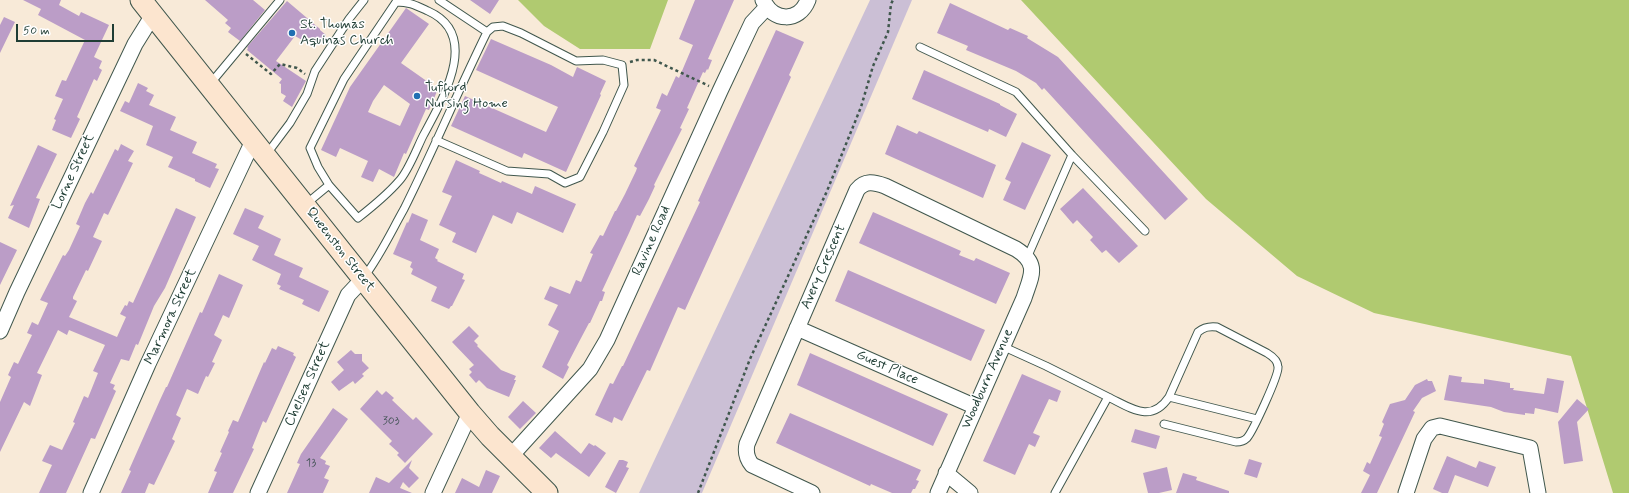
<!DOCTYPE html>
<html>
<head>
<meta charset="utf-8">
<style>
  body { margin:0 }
  #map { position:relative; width:1629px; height:493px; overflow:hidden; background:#f8ead8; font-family:Mynerve,sans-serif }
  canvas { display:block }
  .scale { position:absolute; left:16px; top:24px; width:98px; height:18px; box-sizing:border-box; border:2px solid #1f3d34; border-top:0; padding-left:5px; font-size:12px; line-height:14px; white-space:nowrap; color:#1f3d34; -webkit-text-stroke:3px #fff; paint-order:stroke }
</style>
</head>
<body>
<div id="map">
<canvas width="1629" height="493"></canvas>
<div class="scale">50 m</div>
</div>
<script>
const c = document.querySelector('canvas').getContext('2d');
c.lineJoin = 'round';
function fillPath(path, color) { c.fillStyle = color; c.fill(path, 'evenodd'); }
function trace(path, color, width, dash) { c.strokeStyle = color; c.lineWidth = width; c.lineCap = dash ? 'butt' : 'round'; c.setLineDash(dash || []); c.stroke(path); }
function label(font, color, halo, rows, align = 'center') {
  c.font = font + ' Mynerve,sans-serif'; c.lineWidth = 3; c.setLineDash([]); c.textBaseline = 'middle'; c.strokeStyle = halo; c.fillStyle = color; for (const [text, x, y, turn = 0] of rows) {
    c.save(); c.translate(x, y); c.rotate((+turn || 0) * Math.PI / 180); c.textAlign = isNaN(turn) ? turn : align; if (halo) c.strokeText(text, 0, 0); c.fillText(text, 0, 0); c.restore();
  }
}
fillPath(new Path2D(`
  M870,0H912L702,493H639Z`), '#cbbfd5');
fillPath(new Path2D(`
  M518,0H668L650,49H580L544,26Z
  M1021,0H1629V493H1613L1571,356L1374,313L1297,276L1206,199Z`), '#b0ca70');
fillPath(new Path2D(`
  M23,0H61L59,5L79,16L81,12L109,25L94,57L102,61L99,68L102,70L97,81L94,79L77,117L80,119L71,138L52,130L56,120L54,119L63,99L55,96L62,80L66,81L85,40L38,15L41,9Z
  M205,0H253L265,10L240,41L228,32L231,28L225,23L228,20Z
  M470,0H499L490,14Z
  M695,0H734L708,59L712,60L708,70L707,69L705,73L703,72L687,108L689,109L680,128L682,129L654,185L655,186L649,199L640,216L637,215L629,233L602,291L605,292L602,301H600L590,323H589L580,340L567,365L569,367L563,379L542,367L559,331L548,325L558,305L544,299L550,286L570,294L576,280L581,282L593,254L590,253L600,235L603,236L615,211H616L625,194L636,171L637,168L634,166L661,110L656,108L662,93L667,96L676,76L679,78L693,45L679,39Z
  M287,1L320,29V30L326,35L318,45L306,36L302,40L295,36L276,61L306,81L292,107L283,101L286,96L281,93V84L279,83L282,79L247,50L248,48L247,47Z
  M950,3L1008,30L1010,28L1028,36L1027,38L1058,57L1188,199L1165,220L1044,88L1042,90L1036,83L1016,71L966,50L968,46L937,33Z
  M406,8L429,24L401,63L438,89L429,110L426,109L406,154L404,153L394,177L379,169L373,182L361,177L368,161L340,148L336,157L321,150L350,87ZM384,85L410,104L400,126L368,112L373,101Z
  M4,17L15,22L0,53V25Z
  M776,30L804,42L789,75L791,77L685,310L678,307L650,371L647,370L622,421L614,417L612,423L595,415L610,383L613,384L622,366H623L700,202L698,201L707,181Z
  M491,39L551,65L573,77L577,67L606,81L600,94L601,95L566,172L524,153L522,158L451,126L465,96L546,132L558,107L476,70Z
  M924,70L1000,104V105L1017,114L1006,137L989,129L988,132L912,99Z
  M138,83L148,88L146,91L154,95L149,105L176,117L170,130L197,142L192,153L217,164L215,168L219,169L210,188L195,181V179L168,167L173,157L146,145L153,126L120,111L125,101L129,103Z
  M897,125L917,134L919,131L996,165L983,198L885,154Z
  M1022,142L1051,155L1025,210L1003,200L1011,182L1005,179Z
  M121,144L134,151L128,161L133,163L108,215L104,213L93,237L102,241L88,271L86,270L73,297V299L77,301L69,317L117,337L126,317L120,314L125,305L127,306L129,301L133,303L175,210L176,208L196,217L165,288L154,306L138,345L136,344L129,361L121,359L110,383L115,385L113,389L116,391L95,439L91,438L66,493H39L52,465L42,461L50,445L62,450L75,423L73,422L84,396L88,398L98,373L93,371L105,345L69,330L67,335L58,330L37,373L42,375L30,406L24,402L0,452V402L11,377L8,375L14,362L18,364L32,335L27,333L32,322L38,325L48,303L40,300L63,255L65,256L69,250L80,226L76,224L85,203L91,192L93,194L115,149L118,151Z
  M38,145L57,154L36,198L40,199L29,228L8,218L14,205L10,206Z
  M456,160L480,171L479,173L488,177L501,183L502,181L532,194L535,186L576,204L563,233L517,212L512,224L493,215L476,253L452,242L456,233L439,225L452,196L442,192Z
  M1083,188L1138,246L1119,263L1106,250L1102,253L1090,240L1093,237L1077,220L1073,224L1060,209Z
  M245,208L264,216L258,228L281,239L274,255L303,268L299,277L329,291L319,312L302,304L304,300L279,289L281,286L277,284L281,274L252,260L259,246L233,234Z
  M873,212L961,251L959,255L974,261L976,258L1010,273L996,304L859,243Z
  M412,213L428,220L420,240L439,249L435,258L438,260L437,261L464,274L462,279L465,280L452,306H451L449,309L431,301L437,287L411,274L413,269L410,267L412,262L393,254L407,222L408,223Z
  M0,242L17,250L0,285Z
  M848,270L985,330L971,361L835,301Z
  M219,274L243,285L229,318L223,315L214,335L222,340L212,362L215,363L208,377L206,376L198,394L187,389L176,415L181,418L172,439L175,441L154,485L149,483L145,493H121L131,471L129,470L160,400L166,387H167L200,312L202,313Z
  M469,326L479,336L474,341L478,345L477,346L501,370L516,376L514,380H516L509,397L487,388L479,380L476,383L469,375L472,372L469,369L474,365L452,342Z
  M278,346L294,353L293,355L296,357L266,423L263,421L252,448L254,449L233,493H208L217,472L214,471L222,453L220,452L229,432L228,431L233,420L238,422L264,362L265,363L272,348L276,350Z
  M351,350L355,354H362V361L369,368L362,374L364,376L355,384L353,381L339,391L331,382L344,370L337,362Z
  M810,353L948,414L933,446L797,385Z
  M1022,374L1061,391L1057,402L1049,399L1033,433L1040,436L1035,447L1029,444L1015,475L983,461Z
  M1449,375L1462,377L1461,382L1484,384V379L1510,383V388H1514L1513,390L1544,394L1547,378L1564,381L1558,413L1535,408L1534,414L1525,413V415L1504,412L1491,407L1444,400Z
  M1427,379L1428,381H1432L1436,391L1422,398L1413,411L1415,412L1377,493H1361L1370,475L1363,471L1367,462L1370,464L1382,437L1379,436L1384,424L1382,422L1390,404L1405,400L1415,385Z
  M377,390L382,395L386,391L394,398L392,400L413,420L416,417L433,434L405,463L397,455L399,453L389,444L392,441L360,409Z
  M1577,399L1589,409L1577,422L1583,461L1564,464L1558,422Z
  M523,401L536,413L520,429L508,417Z
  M333,408L348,419L320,458L326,461L325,464L330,466L324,478L329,480L323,493H287L300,464L297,463L301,454Z
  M790,413L921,470L916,480L919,481L915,489H913L911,493H892L871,484L870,486L776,443Z
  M1135,429L1160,436L1156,449L1131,442Z
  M555,431L581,454L589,443L594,446L595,445L606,453L589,477L556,453L551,458L539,448Z
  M1447,456L1476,468L1479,461L1496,467L1488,487L1455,475L1448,493H1442L1433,489Z
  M1249,459L1262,463L1257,478L1244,474Z
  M412,460L409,468L419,478L409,488L403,482L400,488L412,493H369L376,477L389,483Z
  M619,460H623L628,462L626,467L629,468L616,493L605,487Z
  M1167,467L1172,490L1159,493H1148L1143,473Z
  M486,470L500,476L492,493H455L462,478L479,487Z
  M1183,473L1197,477L1196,480L1229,491V493H1176Z`), '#bb9dc7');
const service = new Path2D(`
  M439,0L487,32
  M396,2C410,2 415,5 428,11C482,35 442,100 423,136C417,148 408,172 399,181C387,195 372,207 358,218L329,185L318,167L310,148L344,79Z
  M920,47L1016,92L1072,155L1027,258
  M210,84L280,0
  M266,155L290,123L307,94L315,71L349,19L364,0
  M1072,155L1145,231
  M306,204L329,185
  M364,277C380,256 391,232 404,209C433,151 458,91 487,32L493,27L503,26L521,33L576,61L603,60L622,65L624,85L603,132L580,177L565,183L549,174L507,171L436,140
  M1002,346L1046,366L1108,397L1055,493
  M1108,397C1131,408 1151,424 1169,397L1198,332C1204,327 1209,326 1217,327L1267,353C1272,356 1278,360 1278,367C1279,375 1253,431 1247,438C1244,441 1240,442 1236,442L1164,424
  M1169,397L1257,419`);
const minor = new Path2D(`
  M763,0C773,22 799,23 808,0
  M797,328L976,407
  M0,331L17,292L135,44L153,15
  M510,457L590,369L607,340L720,91L752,23L767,7
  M946,473L970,493
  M91,493L148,364L253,141
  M258,493L348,295L363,279
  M433,493L470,413
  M812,493L752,465C747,459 745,453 747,444L857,190C865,180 874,182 885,186L1016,249C1040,264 1031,276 1024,298L938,493
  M1406,493L1424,439L1432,428L1440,426L1530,448L1538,493`);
const secondary = new Path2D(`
  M141,0L470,413L490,436L547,493`);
trace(service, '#40574d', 9);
trace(minor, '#40574d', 17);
trace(secondary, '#40574d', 23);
trace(new Path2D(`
  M246,54L271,74L280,64L297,68L305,74
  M630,62L637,60H654L709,86
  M698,493L750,359L827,191L861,107L873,66L888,32L891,4L893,0`), '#40574d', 2.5, [3, 3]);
trace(service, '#fff', 7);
trace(minor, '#fff', 15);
trace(secondary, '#fce5cf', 21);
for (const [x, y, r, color] of [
  [292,33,4,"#1f6fb2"],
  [417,96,4,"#1f6fb2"]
]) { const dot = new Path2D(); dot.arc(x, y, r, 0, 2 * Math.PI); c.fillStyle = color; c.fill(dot); trace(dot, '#fff', 1.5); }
label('12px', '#465559', null, [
  ["303",391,421],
  ["13",311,463]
]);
label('14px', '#1f3d34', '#fff', [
  ["St. Thomas",300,25],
  ["Aquinas Church",300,41],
  ["Tufford",425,88],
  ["Nursing Home",425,104]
], 'left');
label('14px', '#1f3d34', '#fff', [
  ["Lorne Street",74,172,-65],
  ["Ravine Road",652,241,-66],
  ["Queenston Street",340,250,52],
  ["Avery Crescent",824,267,-66],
  ["Marmora Street",171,317,-65],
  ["Guest Place",887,368,24],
  ["Woodburn Avenue",988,379,-66],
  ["Chelsea Street",308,384,-66]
]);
</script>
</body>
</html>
